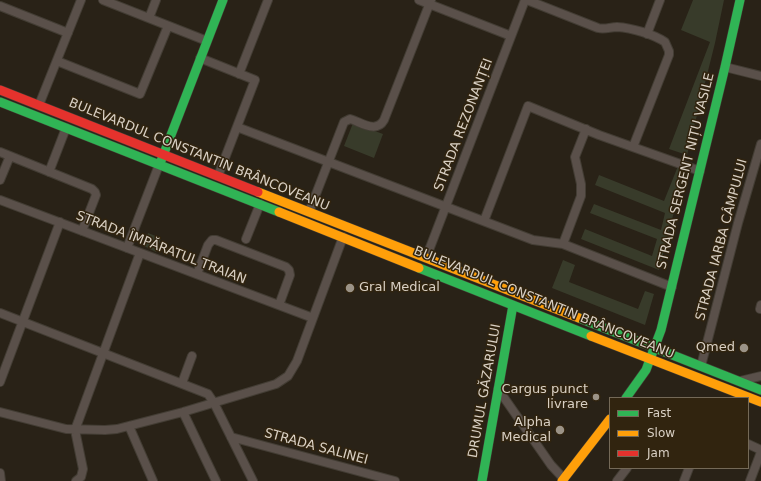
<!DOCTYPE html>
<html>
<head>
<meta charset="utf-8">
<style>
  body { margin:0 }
  #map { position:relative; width:761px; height:481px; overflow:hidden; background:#292217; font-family:"DejaVu Sans",sans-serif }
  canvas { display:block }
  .legend { position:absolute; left:609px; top:397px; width:140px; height:72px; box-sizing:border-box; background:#31240f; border:1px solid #746957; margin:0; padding:5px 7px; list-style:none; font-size:12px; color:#d9d0c4 }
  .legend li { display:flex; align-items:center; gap:8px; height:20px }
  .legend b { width:20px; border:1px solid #746957 }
</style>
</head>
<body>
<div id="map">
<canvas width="761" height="481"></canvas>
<ul class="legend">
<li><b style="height:5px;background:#30b455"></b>Fast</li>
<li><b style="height:5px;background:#ff9f0a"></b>Slow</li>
<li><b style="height:5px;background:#e5322d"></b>Jam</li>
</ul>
</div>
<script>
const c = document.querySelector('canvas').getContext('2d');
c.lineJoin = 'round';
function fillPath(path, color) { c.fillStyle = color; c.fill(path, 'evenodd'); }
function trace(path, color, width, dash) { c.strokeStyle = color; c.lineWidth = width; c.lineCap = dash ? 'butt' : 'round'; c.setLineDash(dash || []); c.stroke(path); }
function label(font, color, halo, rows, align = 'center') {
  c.font = font + ' "DejaVu Sans",sans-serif'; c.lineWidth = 3; c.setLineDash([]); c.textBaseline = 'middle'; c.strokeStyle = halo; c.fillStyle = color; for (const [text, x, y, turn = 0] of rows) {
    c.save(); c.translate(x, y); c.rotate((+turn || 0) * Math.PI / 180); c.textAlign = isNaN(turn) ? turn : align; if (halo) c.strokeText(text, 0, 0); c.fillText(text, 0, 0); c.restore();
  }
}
fillPath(new Path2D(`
  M693,0H724L715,43L687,155L669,149L710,42L681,30Z
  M353,123L383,134L374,158L344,146Z
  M678,166L685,169L659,270L581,239L585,229L652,256L657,239L590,213L594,204L661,230L665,213L595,185L599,175L664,201Z
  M148,233L161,238L156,252L144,246Z
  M563,260L575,265L569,282L638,309L645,291L654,294L645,325L552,288Z`), '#383b2a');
const street = new Path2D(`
  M103,0L207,41
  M419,0L511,36
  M527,0L598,28C605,30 610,27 617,27C632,28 653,34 665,42L669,51V55L633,147
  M0,6L68,33
  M149,18L156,0
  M647,34L660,0
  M200,58L255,80L218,176
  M57,61L140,94L168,26
  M725,67L761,76
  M239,74L268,0
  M39,105L81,0
  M237,127L533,240L563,244L672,287
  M0,152L92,189L95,192L96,195L82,231
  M49,172L66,128
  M0,180L10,156
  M0,200L313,318
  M309,212L344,122L350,119C361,122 376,134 384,120L431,0
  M484,221L528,106L599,135L700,171
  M246,239L260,204
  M563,244L581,196V184L575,157L586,129
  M127,248L159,165
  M426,258L525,0
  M197,274L208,245L212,240H216L286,267L289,270L290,275L279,305
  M760,309L761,305
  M0,313L208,394L214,403L253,481
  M701,366L738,223L761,144
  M740,381L761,376
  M0,382L60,222
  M182,383L192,356
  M498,389L551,465L564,479
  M0,412L66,429L105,430L117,429L183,412L276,384L288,376L297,361L343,237
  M183,412L216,481
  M129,426L153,481
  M231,437L395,481
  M748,444L761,450
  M0,473L1,481
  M76,481L81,477L83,469L75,430L140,253
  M617,481L627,468
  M684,481L689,468
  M750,481L761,452`);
const fast = new Path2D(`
  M0,102L279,212
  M161,161L223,0
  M419,268L591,336
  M579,318L761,390
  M626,398L646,370L661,330L725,67L740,0
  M482,481L513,305`);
const slow = new Path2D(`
  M258,192L579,318
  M279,212L419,268
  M591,336L761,402
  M562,481L610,419`);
const jam = new Path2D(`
  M0,90L258,192`);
trace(street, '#433d34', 10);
trace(fast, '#433d34', 10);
trace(slow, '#433d34', 10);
trace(jam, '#433d34', 10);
trace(street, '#5a504a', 8);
trace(fast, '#30b455', 9);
trace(slow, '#ff9f0a', 9);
trace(jam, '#e5322d', 9);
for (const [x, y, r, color] of [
  [350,288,5,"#9b9387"],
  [744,348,5,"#9b9387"],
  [596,397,4,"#9b9387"],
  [560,430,5,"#9b9387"]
]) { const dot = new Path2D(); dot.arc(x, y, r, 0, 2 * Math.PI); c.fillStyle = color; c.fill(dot); trace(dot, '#31240f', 1.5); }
label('13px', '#d9d0c4', '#31240f', [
  ["STRADA REZONANȚEI",464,125,-69],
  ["BULEVARDUL CONSTANTIN BRÂNCOVEANU",199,155,22],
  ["STRADA SERGENT NIȚU VASILE",686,171,-76],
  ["STRADA IARBA CÂMPULUI",722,240,-75],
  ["STRADA ÎMPĂRATUL TRAIAN",161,248,21],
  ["BULEVARDUL CONSTANTIN BRÂNCOVEANU",544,303,22],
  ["DRUMUL GĂZARULUI",485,391,-80],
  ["STRADA SALINEI",316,447,15]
]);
label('13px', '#d9d0c4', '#31240f', [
  ["Gral Medical",359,288,"left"],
  ["Qmed",735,348],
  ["Cargus punct",588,390],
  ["livrare",588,405],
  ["Alpha",551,423],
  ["Medical",551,438]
], 'right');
</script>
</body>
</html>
